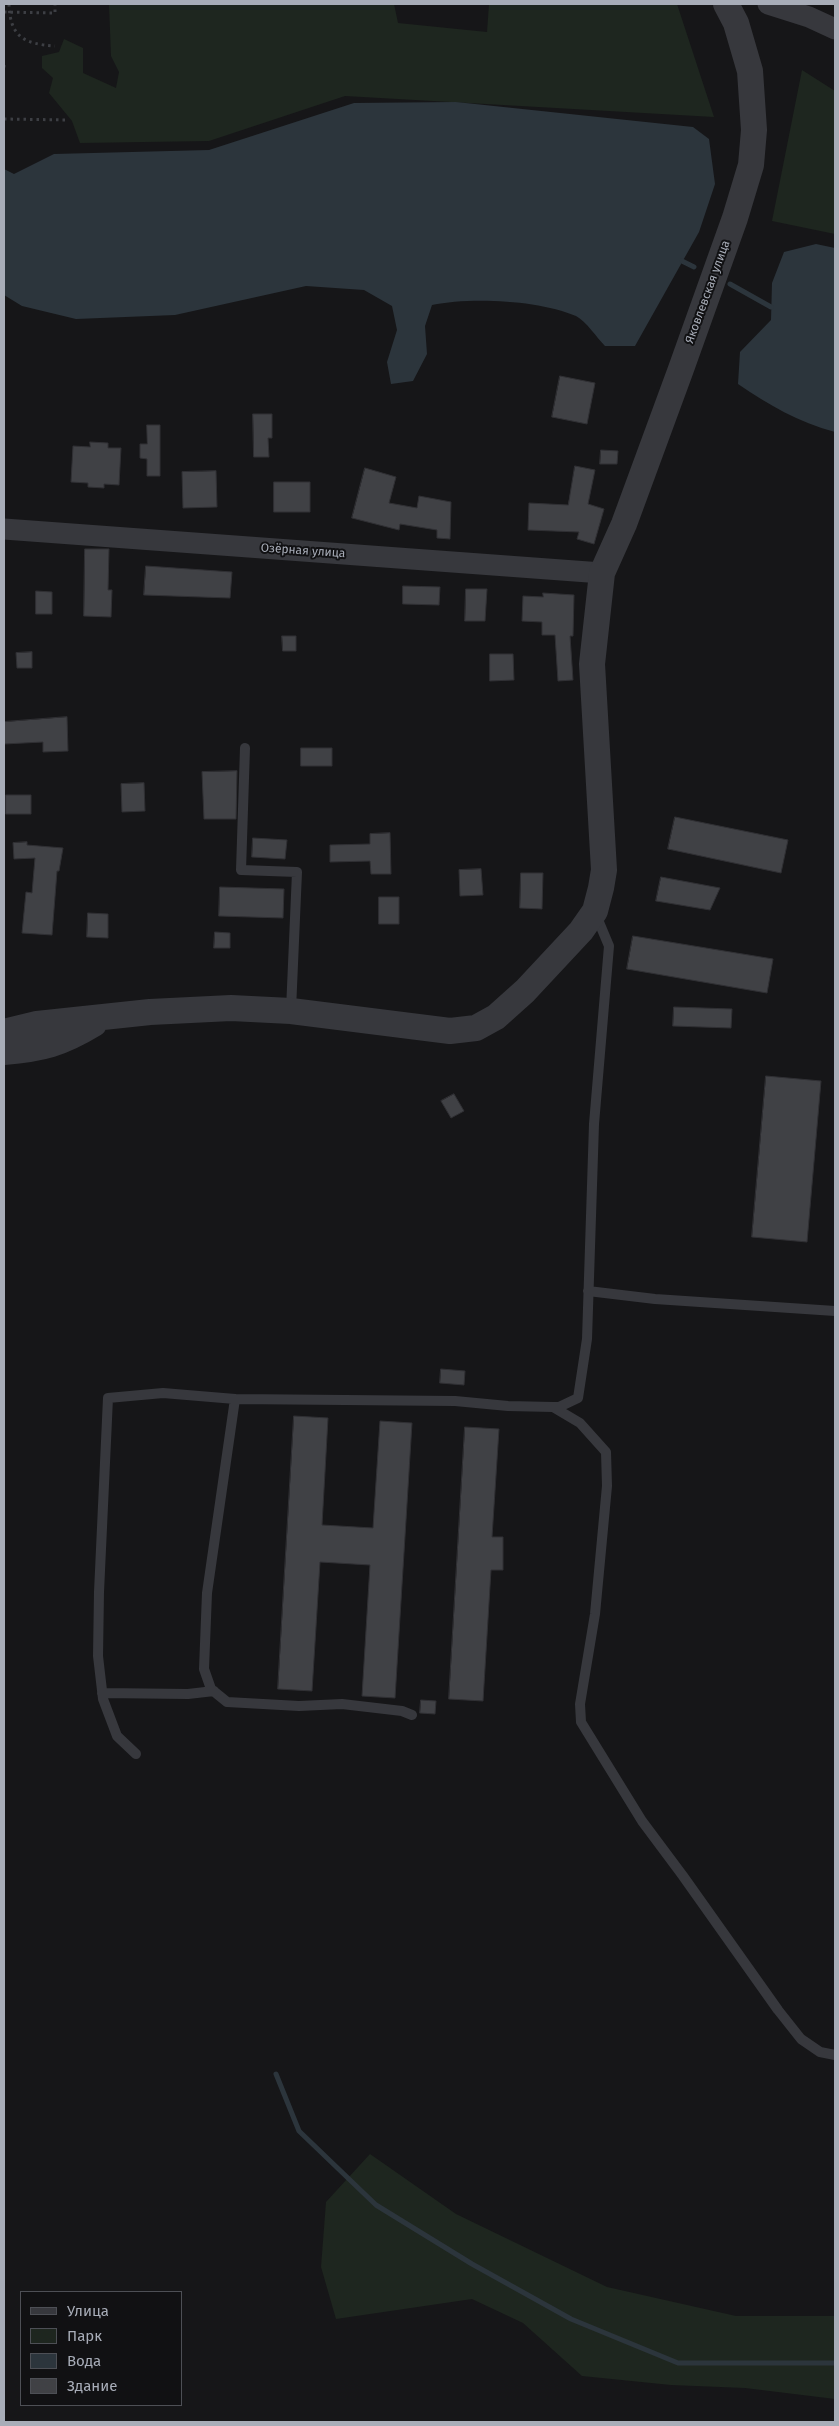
<!DOCTYPE html>
<html>
<head>
<meta charset="utf-8">
<style>
  body { margin:0 }
  #map { position:relative; width:839px; height:2426px; overflow:hidden; background:#161618; font-family:"Fira Sans",sans-serif }
  canvas { display:block }
  .frame { position:absolute; inset:0; border:5px solid #a8adb8; pointer-events:none }
  .legend { position:absolute; left:20px; top:2291px; width:162px; height:115px; box-sizing:border-box; background:#111113; border:1px solid #4d4f55; margin:0; padding:6px 9px; list-style:none; font-size:15px; color:#a8adb8 }
  .legend li { display:flex; align-items:center; gap:10px; height:25px }
  .legend b { width:25px; border:1px solid #4d4f55 }
</style>
</head>
<body>
<div id="map">
<canvas width="839" height="2426"></canvas>
<div class="frame"></div>
<ul class="legend">
<li><b style="height:6px;background:#37383d"></b>Улица</li>
<li><b style="height:14px;background:#1e261f"></b>Парк</li>
<li><b style="height:14px;background:#2c353c"></b>Вода</li>
<li><b style="height:14px;background:#404145"></b>Здание</li>
</ul>
</div>
<script>
const c = document.querySelector('canvas').getContext('2d');
c.lineJoin = 'round';
function fillPath(path, color) { c.fillStyle = color; c.fill(path, 'evenodd'); }
function trace(path, color, width, dash) { c.strokeStyle = color; c.lineWidth = width; c.lineCap = dash ? 'butt' : 'round'; c.setLineDash(dash || []); c.stroke(path); }
function label(font, color, halo, rows, align = 'center') {
  c.font = font + ' "Fira Sans",sans-serif'; c.lineWidth = 4; c.setLineDash([]); c.textBaseline = 'middle'; c.strokeStyle = halo; c.fillStyle = color; for (const [text, x, y, turn = 0] of rows) {
    c.save(); c.translate(x, y); c.rotate((+turn || 0) * Math.PI / 180); c.textAlign = isNaN(turn) ? turn : align; if (halo) c.strokeText(text, 0, 0); c.fillText(text, 0, 0); c.restore();
  }
}
fillPath(new Path2D(`
  M109,4H394L398,23L487,32L489,4H677L714,117L345,96L209,141L80,143L72,121L49,93L53,78L42,68V56L59,52L64,39L83,48V73L116,88L119,72L111,56Z
  M802,70L835,91V234L772,221Z
  M370,2154L456,2214L607,2287L736,2316H835V2399L745,2388L671,2385L582,2376L523,2323L472,2299L336,2319L321,2267L326,2202Z`), '#1e261f');
fillPath(new Path2D(`
  M456,102L693,127L709,139L715,184L699,232L635,346H605C597,338 586,321 576,316C539,300 470,297 432,305L425,326L427,354L413,381L391,384L387,362L397,330L392,306L364,290L306,286L175,315L76,319L22,306L4,295V169L14,174L54,154L209,150L354,103Z
  M816,244L835,248V432C798,422 769,405 738,384L740,352L771,320L772,283L784,252Z`), '#2c353c');
trace(new Path2D(`
  M682,261L694,267
  M730,284L771,307
  M276,2074L299,2131L376,2205L472,2264L571,2319L678,2363H835`), '#2c353c', 5);
const building = new Path2D(`
  M560,376L595,383L587,424L552,417Z
  M253,414H272V438H268L269,457H254Z
  M147,425H160V476H147V459L140,458V444H147Z
  M90,442L108,443V448H121L119,485L104,484V488L88,487V483L71,482L73,446L90,447Z
  M601,450L618,451L617,464H600Z
  M575,466L595,470L588,504L604,509L594,544L577,539L579,532L528,530L529,503L568,505Z
  M365,468L396,477L389,503L417,508L419,496L451,502L450,539L437,538V530L400,524L399,530L352,518Z
  M216,471L217,507L183,508L182,472Z
  M274,482H310V512H274Z
  M85,549H109L108,590H112L111,617L84,616Z
  M146,566L232,572L230,598L144,595Z
  M403,586L440,587L439,605L403,604Z
  M466,589H487L485,621H465Z
  M36,591L52,592V614H36Z
  M543,593L574,595L573,636H570L573,680L558,681L555,635H542V622L522,621L523,596L543,597Z
  M282,636H296V651H283Z
  M32,652V668H17L16,653Z
  M490,654H513L514,680L490,681Z
  M67,717L68,751L43,752V742L4,744V722Z
  M301,748H332V766H301Z
  M237,771L236,819H204L202,772Z
  M144,783L145,811L122,812L121,784Z
  M6,795H31V814H6Z
  M675,817L788,840L781,873L668,849Z
  M390,833L391,874H371L370,861L330,862V845L370,844V834Z
  M253,838L287,840L285,859L252,857Z
  M27,842V845L63,848L59,871H57L52,935L22,933L26,892L32,893L35,858L14,859L13,843Z
  M481,869L483,895L460,896L459,870Z
  M521,873H543L542,909L520,908Z
  M661,877L720,888L710,910L656,901Z
  M220,887L284,889L283,918L219,916Z
  M379,897H399V924H379Z
  M88,913L108,914V938L87,937Z
  M215,932L230,933V948H214Z
  M633,936L773,959L767,993L627,969Z
  M674,1007L732,1009L731,1028L673,1026Z
  M766,1076L821,1081L807,1242L752,1237Z
  M454,1094L464,1111L451,1118L441,1101Z
  M441,1369L465,1371L464,1385L440,1383Z
  M294,1416L328,1418L322,1525L373,1528L380,1421L412,1423L395,1698L362,1696L370,1565L320,1562L312,1691L278,1689Z
  M465,1427L499,1429L492,1537H503V1570H491L483,1701L449,1699Z
  M421,1700L436,1701L435,1714L420,1713Z`);
fillPath(building, '#404145');
trace(building, '#303034', 1);
trace(new Path2D(`
  M9,4C10,37 24,44 55,46
  M4,12L55,13V4
  M4,65V70
  M4,119L68,120`), '#3d3f44', 3, [2.5, 4]);
trace(new Path2D(`
  M245,748L241,870L297,872L291,1010
  M588,1291L655,1299L835,1311
  M235,1399L207,1593L204,1669L211,1689L227,1702L299,1706L342,1704L402,1711L412,1715
  M553,1407L580,1423L606,1452L607,1486L595,1614L580,1704L581,1722L642,1821L683,1876L778,2010L801,2039L820,2052L835,2055
  M102,1693L188,1694L214,1691
  M136,1754L117,1736L103,1699L98,1656L99,1592L108,1398L163,1393L235,1399L455,1401L508,1406L553,1407H559L578,1398L587,1339L594,1124L609,946L596,915`), '#37383d', 10);
trace(new Path2D(`
  M768,4L809,17L835,29
  M4,529L602,573`), '#37383d', 21);
trace(new Path2D(`
  M4,1032L37,1024L150,1012L231,1008L291,1011L450,1031L476,1028L496,1017L525,991L581,931L595,911L601,888L604,870L592,664L602,573L624,524L681,369L735,218L751,165L754,130L750,71L736,23L726,4
  M4,1052C42,1049 61,1044 94,1024`), '#37383d', 26);
label('12px', '#a8adb8', '#111113', [
  ["Яковлевская улица",708,292,-70],
  ["Озёрная улица",303,551,4]
]);
</script>
</body>
</html>
